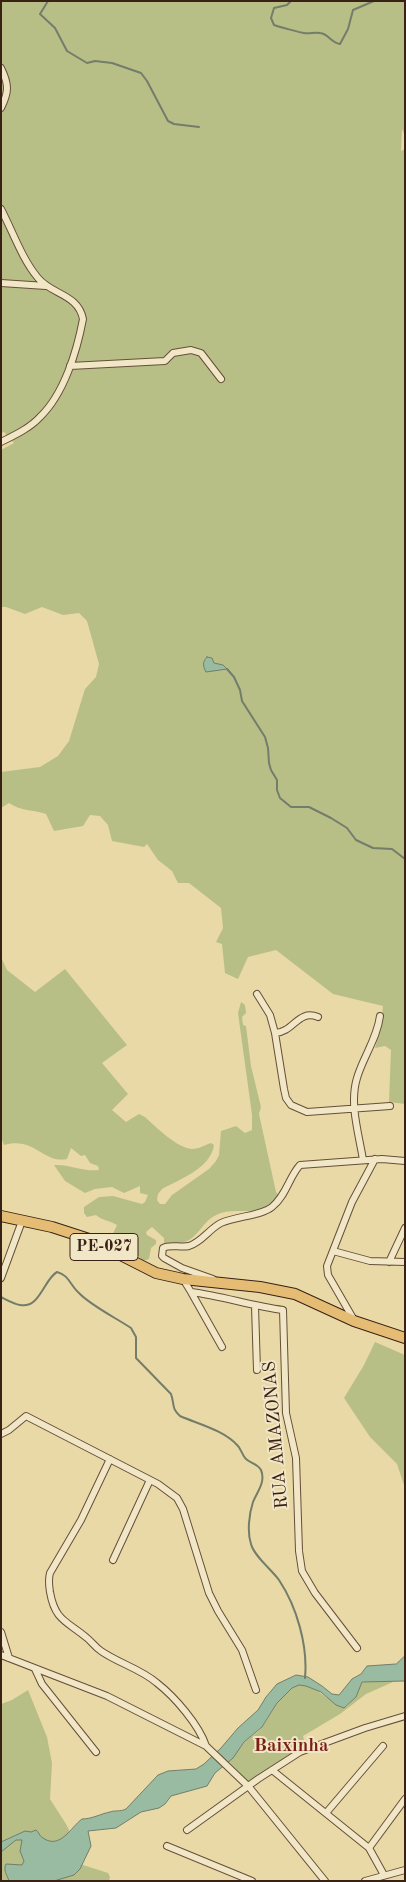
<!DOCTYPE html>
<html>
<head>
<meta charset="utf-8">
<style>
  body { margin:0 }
  #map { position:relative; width:406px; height:1882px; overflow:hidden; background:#e9d9a7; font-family:"Old Standard TT",serif }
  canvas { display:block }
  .frame { position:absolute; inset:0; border:2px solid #392116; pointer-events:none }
</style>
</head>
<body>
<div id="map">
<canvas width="406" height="1882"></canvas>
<div class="frame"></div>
</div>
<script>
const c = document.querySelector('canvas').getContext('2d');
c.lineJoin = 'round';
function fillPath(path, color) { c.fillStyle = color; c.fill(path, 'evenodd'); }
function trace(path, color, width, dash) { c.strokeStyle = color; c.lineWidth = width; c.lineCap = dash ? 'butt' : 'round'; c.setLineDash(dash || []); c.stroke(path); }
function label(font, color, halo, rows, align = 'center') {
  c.font = font + ' "Old Standard TT",serif'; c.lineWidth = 4; c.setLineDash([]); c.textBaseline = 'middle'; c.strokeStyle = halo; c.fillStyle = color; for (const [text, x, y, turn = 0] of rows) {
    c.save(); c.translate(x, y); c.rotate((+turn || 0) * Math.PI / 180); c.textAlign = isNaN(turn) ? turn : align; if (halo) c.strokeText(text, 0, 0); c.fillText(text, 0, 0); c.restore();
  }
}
fillPath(new Path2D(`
  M1,1H405V136L402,129L401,151L405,149V1104L389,1102L391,1050L385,1046L375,1048L381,1027L383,1006L333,994L276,950L248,957L238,979L225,973L222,944L216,942L223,928L221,908L189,883H178L172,871L158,860L147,844L144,847L112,841L108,825L100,816L90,815L83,826L54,831L46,814C32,809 22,812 9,803L1,808V772L40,767L58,756L69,741L85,689L96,677L99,664L87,621L79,613L63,615L42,607L25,614L6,607H1V450L14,443L4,432L1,433Z
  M1,957L7,970L35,992L65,969L127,1045L102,1063L128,1094L112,1110L126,1122L139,1114L145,1117C156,1127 177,1148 192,1149C199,1149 205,1145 211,1143L214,1145C211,1168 180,1179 162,1189L158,1194L157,1200L160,1204H165L172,1195L209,1169L216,1161L219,1155L221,1131L236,1126L245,1133L252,1130V1115L238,1013L241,1002L245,1005L246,1013L242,1017L243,1025L246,1026L251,1066L261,1107L259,1114L276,1192L280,1197L279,1202C274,1205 269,1208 264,1209C250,1213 234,1209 221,1213C197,1220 201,1249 164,1243V1238L152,1227L146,1232L147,1235L156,1240V1244L151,1248L149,1259L143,1261L134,1251L130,1252L109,1242L117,1225C109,1220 103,1221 96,1215L87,1217L84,1213V1207L99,1197L113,1196L142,1204L145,1202L148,1195L140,1193V1186L124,1193L112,1187L95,1189L85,1193L65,1181L54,1165C69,1164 84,1172 99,1170L98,1166L90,1163L85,1155L81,1156L71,1148L67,1159C43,1164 35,1136 4,1145L1,1137Z
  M375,1342L405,1355V1488L397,1464L370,1437L344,1398L364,1365Z
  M366,1681L393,1682L366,1694L340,1714L303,1736L305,1744L249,1782L228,1761C235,1756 238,1750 243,1744C249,1737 258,1733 263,1726C272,1715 284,1683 302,1685C318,1686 329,1704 346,1707L356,1697L361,1683Z
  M28,1690L47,1737L52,1763L50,1799L66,1824L70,1832L87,1827L90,1843L80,1864L108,1873L110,1877L109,1881H1V1704L12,1700Z`), '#b7bf87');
const water = new Path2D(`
  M207,657L212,658L214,663L223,665L227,669L206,672C203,666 202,662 207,657Z
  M405,1656V1681L362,1682L356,1697L344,1708L336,1705L321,1692L306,1686L299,1685L292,1688L277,1703L262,1727L244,1742L233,1758L215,1773L207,1786L171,1796L165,1804L159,1808L141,1812L116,1828L88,1831L91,1846L80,1869L74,1875L54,1881H9C7,1875 3,1870 6,1864L22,1865L24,1861L20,1851L22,1840H16L1,1852V1842L25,1831L31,1832L36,1830C39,1832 39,1836 43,1838C60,1850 71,1827 82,1819C92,1819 100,1814 110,1812C115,1810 120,1812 126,1809L158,1775L168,1771L196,1769L204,1764L221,1748L238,1728L258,1710L266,1697L277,1684L296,1675L308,1677L322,1686L332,1694L339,1695L352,1679L361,1674L367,1666L396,1664Z`);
fillPath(water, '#99bba2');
trace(water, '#737d6a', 1);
trace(new Path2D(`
  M48,1L40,14L55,28L67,51L87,63L95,61L112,63L141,73L147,81L168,121L174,124L199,127
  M291,1L287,5L274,8L271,18L274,25C276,26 302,33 304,33C309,34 315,32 320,33C329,34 330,42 340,44L348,29L353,10L374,1
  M227,669L234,677L240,690L242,701L265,737L268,748L269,763L271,770L277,780V790L280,798L291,807H309L331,818L347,828L356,840L373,848L392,849L405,859
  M1,1297C7,1300 14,1304 20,1305C40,1309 44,1279 57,1272C69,1275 70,1285 79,1293C90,1305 116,1318 131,1328L136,1337V1358L171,1394C175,1405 171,1408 180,1416C198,1424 224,1430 238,1446C241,1449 242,1455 246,1459C250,1463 258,1464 261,1470C266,1482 257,1492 253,1502C249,1514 247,1532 251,1544C254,1556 271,1569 279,1580C297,1607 308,1646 305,1678`), '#737d6a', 2);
const street = new Path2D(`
  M1,68C9,84 9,92 1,108
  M1,209C13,232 22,259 38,278C52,295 78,294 83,319C77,351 64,394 40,417C30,428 15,435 1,442
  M1,283L46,286
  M70,366L165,361L173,353L191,350L201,353L221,379
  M257,994L270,1015L275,1033L284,1089L286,1098L291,1105L307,1112L390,1106
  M275,1033C294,1032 298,1009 318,1017
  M363,1160C359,1134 349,1104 357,1078C363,1057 377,1039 380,1016
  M333,1251L370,1261L405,1262
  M389,1262L405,1228
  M1,1278L22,1221
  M183,1279L191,1292C222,1296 252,1306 283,1310L286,1413L296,1458L299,1551L302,1571L315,1593L357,1648
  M213,1279L182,1268L164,1258L162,1256L163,1248C170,1244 181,1248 189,1246C202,1242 209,1229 221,1223C236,1216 261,1216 272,1207C286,1196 289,1177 300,1165L382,1159L405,1161
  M191,1292L222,1347
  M255,1306L257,1370
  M354,1320L328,1275L327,1266L352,1202L375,1159
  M1,1434L9,1430L26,1416L158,1484L177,1498L183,1509L209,1593L218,1611L242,1650L256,1690
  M110,1459L81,1520L50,1573C48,1580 49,1585 50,1592C55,1621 67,1621 87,1638C92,1642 95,1647 101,1651C118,1663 141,1669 157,1683C175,1697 199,1725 206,1746
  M113,1560L150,1480
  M1,1632L9,1658
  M1,1655L107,1696L206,1746L249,1787L325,1881
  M35,1669L42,1684L96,1752
  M272,1770L369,1848L384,1875
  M326,1813L383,1746
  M187,1830L258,1779L300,1752L365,1728L405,1716
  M167,1846L252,1881
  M369,1848L405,1799
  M365,1881L405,1870`);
const primary = new Path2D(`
  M1,1216L52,1227L89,1239L156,1273L183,1279L260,1287L295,1294L354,1321L405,1338`);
trace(street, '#654f3a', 8);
trace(primary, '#392116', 12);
trace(street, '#f1e6c6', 6);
trace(primary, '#e4bc74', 10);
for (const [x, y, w] of [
  [104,1247,68]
]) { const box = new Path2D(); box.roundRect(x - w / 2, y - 13.5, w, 27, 4); c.fillStyle = '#f1e6c6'; c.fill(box); trace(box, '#392116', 1); }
label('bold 16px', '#392116', null, [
  ["PE-027",104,1247]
]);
label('18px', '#392116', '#f1e6c6', [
  ["RUA AMAZONAS",276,1435,-95]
]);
label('bold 19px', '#7a1f14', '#f1e6c6', [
  ["Baixinha",291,1746]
]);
</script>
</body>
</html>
